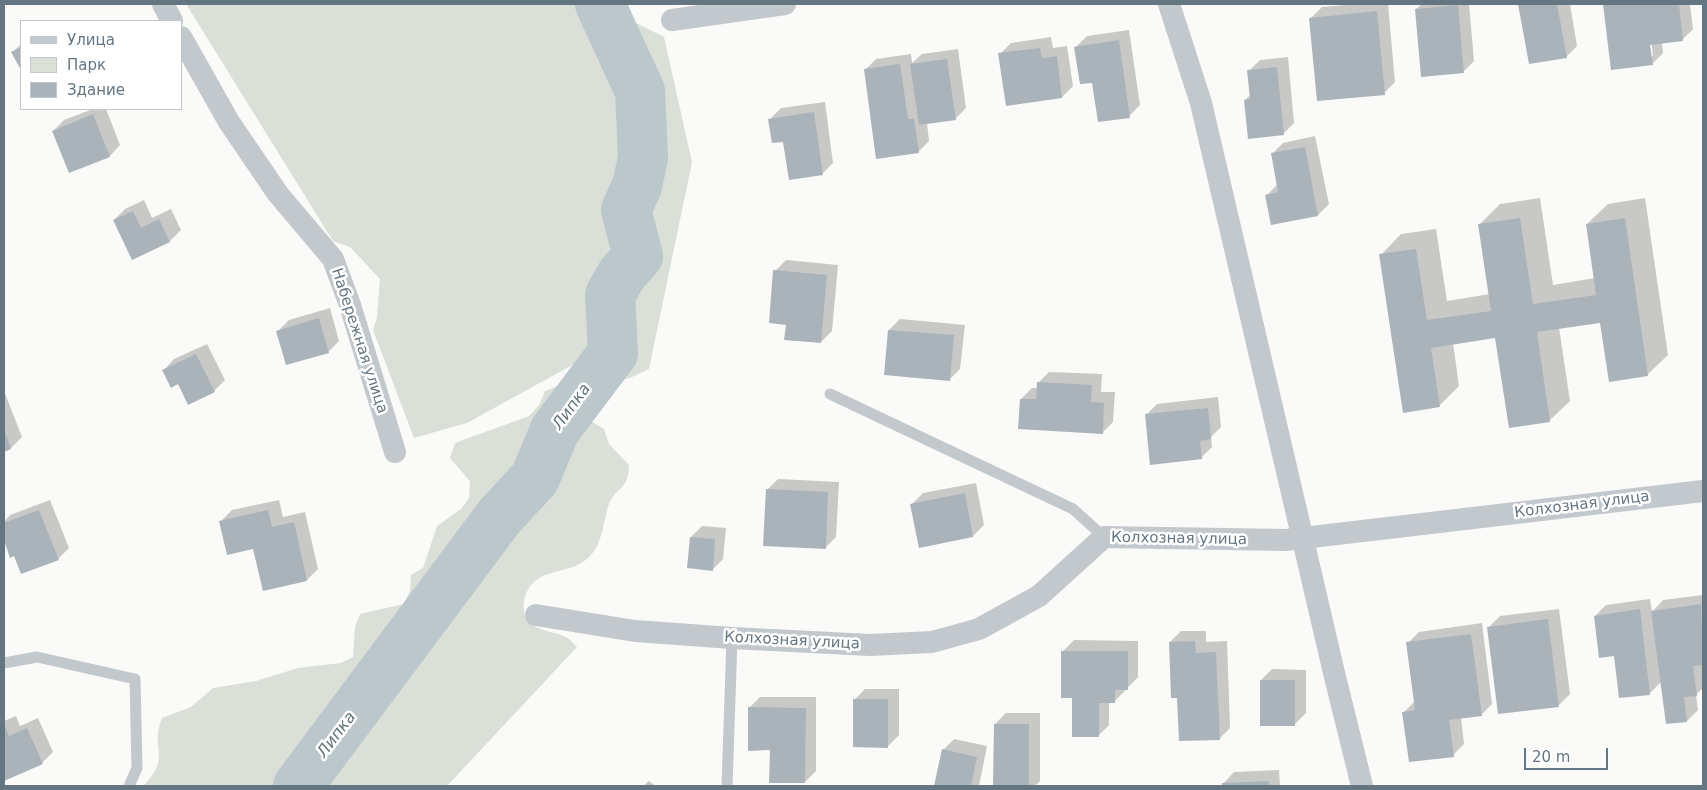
<!DOCTYPE html>
<html>
<head>
<meta charset="utf-8">
<style>
  body { margin:0 }
  #map { position:relative; width:1707px; height:790px; overflow:hidden; background:#fafaf8; font-family:"DejaVu Sans",sans-serif }
  canvas { display:block }
  .frame { position:absolute; inset:0; border:5px solid #657683; pointer-events:none }
  .legend { position:absolute; left:20px; top:20px; width:162px; height:90px; box-sizing:border-box; background:#fff; border:1px solid #c1c8cd; margin:0; padding:6px 9px; list-style:none; font-size:15px; color:#657683 }
  .legend li { display:flex; align-items:center; gap:10px; height:25px }
  .legend b { width:25px; border:1px solid #c1c8cd }
  .scale { position:absolute; left:1524px; top:748px; width:84px; height:22px; box-sizing:border-box; border:2px solid #657683; border-top:0; padding-left:6px; font-size:15px; line-height:18px; white-space:nowrap; color:#657683; -webkit-text-stroke:4px #fff; paint-order:stroke }
</style>
</head>
<body>
<div id="map">
<canvas width="1707" height="790"></canvas>
<div class="frame"></div>
<ul class="legend">
<li><b style="height:6px;background:#c3c8cc"></b>Улица</li>
<li><b style="height:14px;background:#dadfd7"></b>Парк</li>
<li><b style="height:14px;background:#aab3b9"></b>Здание</li>
</ul>
<div class="scale">20 m</div>
</div>
<script>
const c = document.querySelector('canvas').getContext('2d');
c.lineJoin = 'round';
function fillPath(path, color) { c.fillStyle = color; c.fill(path, 'evenodd'); }
function trace(path, color, width, dash) { c.strokeStyle = color; c.lineWidth = width; c.lineCap = dash ? 'butt' : 'round'; c.setLineDash(dash || []); c.stroke(path); }
function label(font, color, halo, rows, align = 'center') {
  c.font = font + ' "DejaVu Sans",sans-serif'; c.lineWidth = 5; c.setLineDash([]); c.textBaseline = 'middle'; c.strokeStyle = halo; c.fillStyle = color; for (const [text, x, y, turn = 0] of rows) {
    c.save(); c.translate(x, y); c.rotate((+turn || 0) * Math.PI / 180); c.textAlign = isNaN(turn) ? turn : align; if (halo) c.strokeText(text, 0, 0); c.fillText(text, 0, 0); c.restore();
  }
}
fillPath(new Path2D(`
  M186,4H621L626,18L664,37L692,162L649,369L630,378L609,383L585,358L467,423L414,438L373,330L377,317L380,279L350,247L333,241Z
  M558,386L571,389L581,399L579,414L604,429L609,444L629,465C628,492 617,485 609,504C603,521 603,544 589,557C568,578 531,564 524,602C523,608 524,616 528,620C538,632 553,631 566,637C570,639 574,644 577,647L447,786H143C173,756 149,750 162,718L191,707L213,688L256,681L298,668L341,663L353,657L355,627L360,614L404,604L410,591L411,575L423,568L437,526L461,509L469,498L470,481L450,458L455,443L529,416L539,405L545,391Z`), '#dadfd7');
fillPath(new Path2D(`
  M1358,4H1388L1395,82L1384,93L1311,18L1322,7Z
  M1422,4H1469L1474,61L1463,72L1416,9Z
  M1520,4H1570L1577,46L1566,57L1530,63Z
  M1604,4H1690L1693,29L1682,40L1662,42L1663,53L1652,64L1612,68ZM1651,38L1653,56H1650L1648,39Z
  M1129,30L1140,105L1129,116L1093,81L1076,47L1087,36Z
  M1051,37L1053,48L1067,46L1073,86L1062,97L1007,105L1000,54L1011,43Z
  M21,44V68L13,52Z
  M958,49L966,108L955,119L927,123L929,141L918,152L865,70L876,59L911,54L912,63L922,54Z
  M1288,57L1294,123L1283,134L1245,100L1251,94L1249,71L1260,60Z
  M825,102L833,163L822,174L784,140L770,119L781,108Z
  M93,109H106L120,145L110,156L69,172L53,131L64,120Z
  M1315,136L1329,204L1318,215L1266,196L1277,185L1272,154L1283,143Z
  M1540,198L1553,285L1595,278L1587,224L1608,204L1645,198L1668,355L1647,375L1601,321L1559,328L1570,401L1549,421L1496,337L1453,343L1459,386L1439,406L1381,255L1401,234L1436,229L1447,301L1490,294L1480,224L1500,204Z
  M144,200L152,218L171,209L181,230L170,241L132,258L114,220L125,209Z
  M786,260L838,265L832,331L821,342L787,324L775,271Z
  M330,308L339,341L328,352L278,331L289,320Z
  M900,319L965,325L960,369L949,380L889,330Z
  M207,344L225,380L214,391L179,383L164,370L174,359Z
  M1049,372L1102,374L1101,392H1115L1113,422L1102,433L1021,399L1032,388H1038V383Z
  M4,391L22,437L11,448L4,450Z
  M1218,397L1221,427L1211,437L1212,447L1201,458L1146,415L1157,404Z
  M778,479L839,482L836,537L825,548L767,490Z
  M976,483L984,525L973,536L912,504L923,493Z
  M50,500L69,548L58,559L15,554L11,556L4,537V522L10,515Z
  M279,500L283,517L305,512L318,569L307,580L221,521L232,510Z
  M702,526L726,528L723,559L712,570L691,537Z
  M1703,595V688L1696,695L1698,710L1687,721L1661,682L1650,693L1620,697L1615,654L1595,616L1606,605L1650,599L1652,612L1663,600Z
  M1559,609L1570,694L1559,705L1489,627L1500,616Z
  M1482,623L1492,704L1481,715L1461,718L1464,744L1453,755L1404,712L1415,701L1408,643L1419,632Z
  M1181,631H1206V642L1227,641L1230,728L1219,739L1170,642Z
  M1074,640L1138,641V677L1114,702H1109V725L1098,736L1073,697L1063,651Z
  M1272,669L1306,670V713L1295,724L1261,680Z
  M865,689H899V735L888,746L854,700Z
  M760,697H816V771L805,782L771,749L749,708Z
  M1006,713H1040V781L1035,786H995V724Z
  M16,716L20,726L38,718L53,752L42,763L4,780V721Z
  M954,739L987,746L979,786H935L943,750Z
  M1279,770L1280,786H1223V784L1234,772Z
  M649,781L655,786H643Z`), '#0003');
trace(new Path2D(`
  M298,786L499,517L535,478L555,430L613,353L610,295L622,274L638,256L626,210L637,186L643,158L640,91L600,4`), '#bbc7cb', 50);
fillPath(new Path2D(`
  M1518,4H1557L1567,58L1529,64Z
  M1603,4H1679L1683,41L1650,45L1653,65L1611,70Z
  M1458,5L1464,73L1421,77L1415,9Z
  M1377,11L1385,95L1317,101L1309,18Z
  M1119,40L1130,118L1098,122L1092,83L1080,84L1074,47Z
  M21,47V70L11,52Z
  M1040,48L1042,58L1057,56L1062,98L1006,106L998,53Z
  M947,59L956,120L919,125L910,64Z
  M900,64L908,119H914L919,153L876,159L864,69Z
  M1277,67L1284,135L1248,139L1244,100L1250,99L1247,70Z
  M814,112L823,175L789,180L783,142L772,143L768,119Z
  M93,114L110,157L69,173L52,131Z
  M1305,147L1318,216L1271,225L1265,195L1278,192L1271,153Z
  M133,211L141,228L159,219L170,242L132,260L113,220Z
  M1520,218L1533,304L1596,295L1586,224L1625,218L1648,376L1609,382L1600,323L1537,332L1550,422L1509,428L1495,338L1431,348L1440,407L1403,413L1379,254L1416,249L1427,320L1491,311L1478,224Z
  M773,270L827,275L821,343L784,340L786,325L769,323Z
  M319,318L329,353L286,365L276,331Z
  M888,330L954,335L950,381L884,375Z
  M196,354L215,392L188,405L178,384L171,388L162,370Z
  M1037,382L1092,385L1091,402L1104,403L1103,434L1018,429L1020,399H1036Z
  M1208,408L1211,439L1200,441L1202,459L1150,465L1145,414Z
  M4,429L11,449L4,452Z
  M766,489L828,492L826,549L763,546Z
  M965,493L973,537L919,548L910,504Z
  M39,510L59,560L21,574L14,556L10,558L4,540V523Z
  M268,510L272,527L294,522L307,581L263,591L253,549L227,555L219,521Z
  M690,537L715,539L713,571L687,568Z
  M1701,604L1703,665L1693,666L1697,696L1684,697L1687,722L1666,724L1651,611Z
  M1640,609L1650,695L1619,698L1614,656L1599,658L1594,616Z
  M1548,619L1559,707L1498,714L1487,627Z
  M1471,634L1482,716L1449,720L1454,757L1409,762L1402,712L1415,710L1406,642Z
  M1195,641L1196,653L1216,652L1220,740L1179,741L1177,698H1171L1169,642Z
  M1061,651H1128V690H1115V703H1099V737H1072V698H1061Z
  M1260,680H1295V726H1260Z
  M853,699H888V748L853,747Z
  M748,707L806,708L805,783H769L770,750L748,751Z
  M4,724L9,736L27,728L43,764L4,781Z
  M994,724H1029V786H993Z
  M942,749L977,757L971,786H934Z
  M1269,781V786H1222V783Z`), '#aab3b9');
trace(new Path2D(`
  M830,394L1073,509L1104,537
  M4,663L37,657L135,679L137,768L129,786
  M727,786L732,638`), '#c3c8cc', 11);
trace(new Path2D(`
  M163,4L172,21
  M1169,4L1201,103L1335,677L1362,786
  M672,20L785,4
  M181,37L229,122L278,194L333,259L350,305L395,452
  M536,615L635,631L732,638L870,645L932,642L979,629L1039,596L1104,537L1286,540L1703,491`), '#c3c8cc', 22);
label('15px', '#657683', '#fff', [
  ["Набережная улица",359,341,72],
  ["Колхозная улица",1582,505,-7],
  ["Колхозная улица",1179,539,1],
  ["Колхозная улица",792,641,3]
]);
label('italic 16px', '#60757c', '#fff', [
  ["Липка",572,407,-54],
  ["Липка",337,735,-53]
]);
</script>
</body>
</html>
